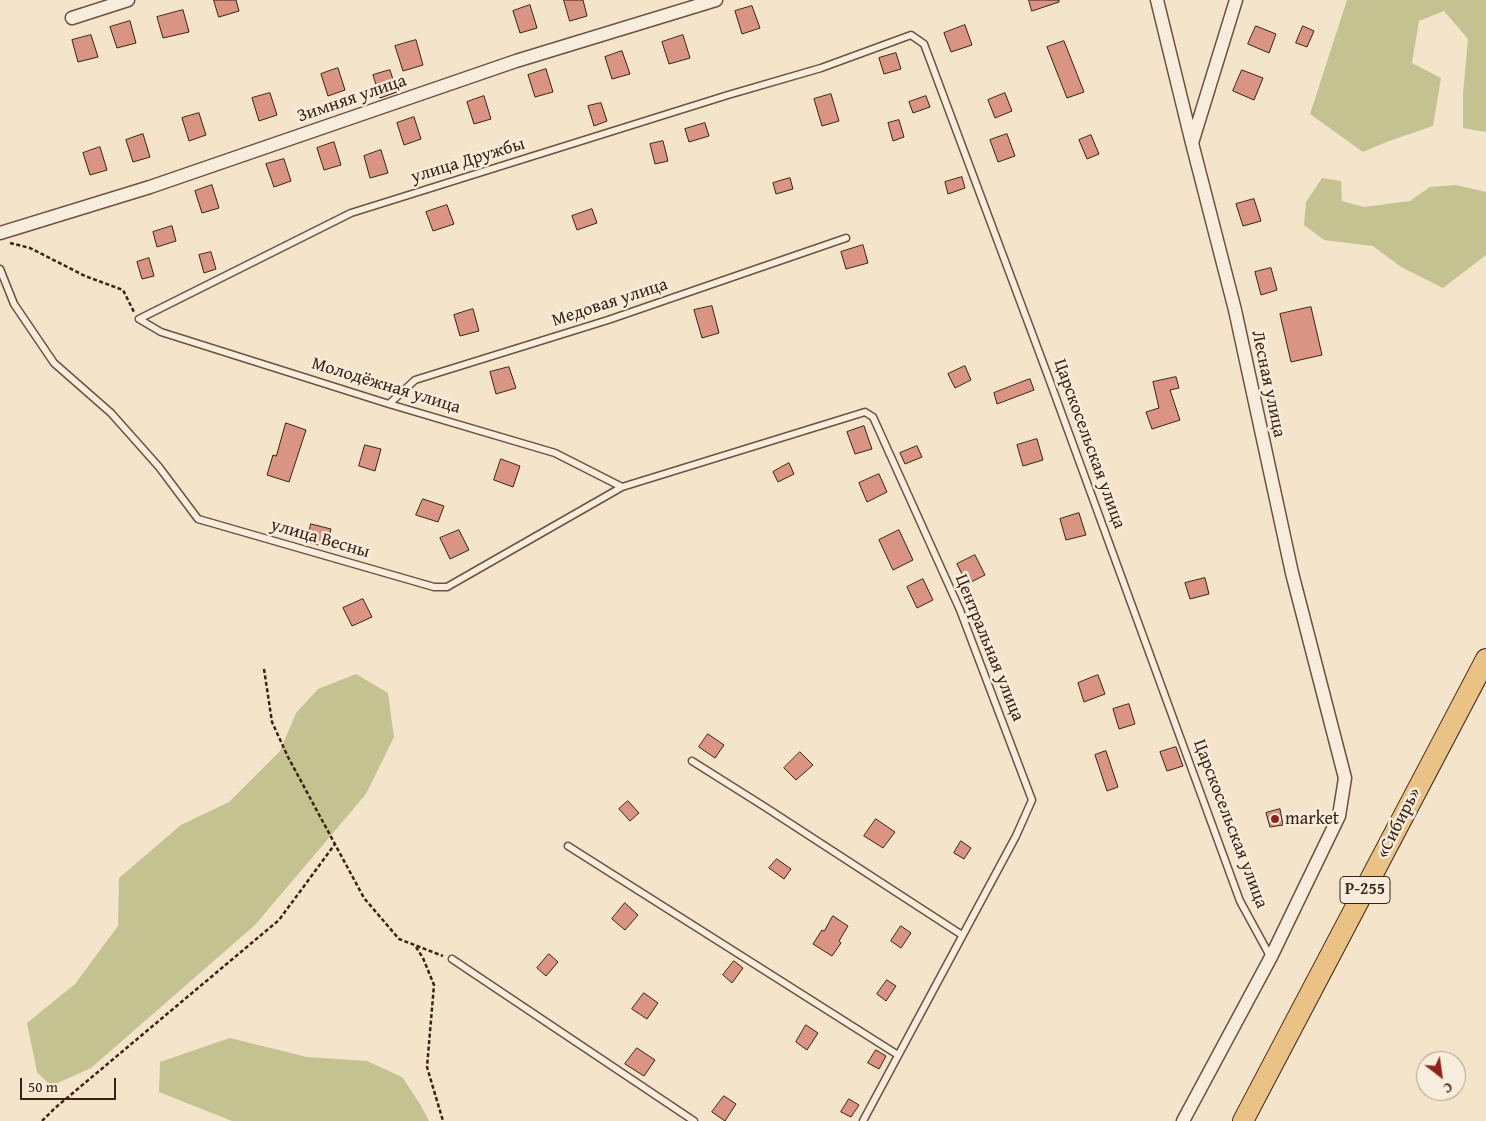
<!DOCTYPE html>
<html>
<head>
<meta charset="utf-8">
<style>
  body { margin:0 }
  #map { position:relative; width:1486px; height:1121px; overflow:hidden; background:#f4e4ca; font-family:"Gentium Book Plus",serif }
  canvas { display:block }
  .north { position:absolute; left:1416px; top:1051px; width:50px; height:50px; box-sizing:border-box; background:#f8eddd; border:1px solid #ad9c8d; border-radius:50%; rotate:150deg; font-size:14px; font-weight:700; line-height:20px; text-align:center; color:#3c2215 }
  .north::after { content:''; display:block; margin:auto; width:18px; height:22px; background:#8f2418; clip-path:polygon(50% 0,100% 100%,50% 72%,0 100%) }
  .scale { position:absolute; left:20px; top:1078px; width:96px; height:22px; box-sizing:border-box; border:2px solid #3c2215; border-top:0; padding-left:6px; font-size:15px; line-height:18px; white-space:nowrap; color:#3c2215; -webkit-text-stroke:4px #f8eddd; paint-order:stroke }
</style>
</head>
<body>
<div id="map">
<canvas width="1486" height="1121"></canvas>
<div class="north">С</div>
<div class="scale">50 m</div>
</div>
<script>
const g = document.querySelector('canvas').getContext('2d');
g.lineJoin = 'round';
function fillPath(path, color) { g.fillStyle = color; g.fill(path, 'evenodd'); }
function strokePath(path, color, width, dash) { g.strokeStyle = color; g.lineWidth = width; g.lineCap = dash ? 'butt' : 'round'; g.setLineDash(dash || []); g.stroke(path); }
function drawText(font, color, halo, rows, align = 'center') {
  g.font = font + ' "Gentium Book Plus",serif'; g.lineWidth = 5; g.setLineDash([]); g.textBaseline = 'middle'; g.strokeStyle = halo; g.fillStyle = color; for (const [text, x, y, turn = 0] of rows) {
    g.save(); g.translate(x, y); g.rotate((+turn || 0) * Math.PI / 180); g.textAlign = isNaN(turn) ? turn : align; if (halo) g.strokeText(text, 0, 0); g.fillText(text, 0, 0); g.restore();
  }
}
fillPath(new Path2D(`
  M1347 0H1486V132L1463 128V94L1468 39 1444 11 1419 21 1412 63 1441 78 1433 126 1389 141 1363 152 1310 114Z
  M1322 178 1341 181 1342 201 1364 207 1410 201 1430 187 1456 185 1486 192V255L1443 288 1401 267 1373 246 1324 240 1304 225 1306 202Z
  M356 674 388 693 394 737 366 794 255 925 91 1068 51 1086 37 1072 27 1023 75 984 118 926 119 878 181 825 229 802 280 751 296 713 318 689Z
  M230 1038 307 1057 367 1061 402 1077 420 1104 429 1121H232L159 1092 160 1062Z`), '#c4c291');
const building = new Path2D(`
  M214 0H236L239 11 219 17Z
  M564 0H583L587 16 570 21Z
  M1029 0H1059V2L1032 11Z
  M530 5 537 28 520 33 513 11Z
  M752 6 760 28 742 34 735 11Z
  M183 10 189 32 163 38 157 17Z
  M130 21 136 43 117 48 110 27Z
  M965 25 972 45 951 52 944 33Z
  M1256 26 1276 34 1269 53 1248 44Z
  M1303 26 1314 31 1307 47 1296 43Z
  M91 35 98 57 78 62 72 40Z
  M683 35 690 58 669 64 662 42Z
  M416 40 423 65 403 71 395 46Z
  M1064 41 1084 92 1067 98 1047 47Z
  M622 51 630 74 612 79 605 57Z
  M896 53 901 69 884 74 879 58Z
  M338 68 345 90 328 96 321 74Z
  M546 69 553 92 535 97 528 75Z
  M390 70 397 92 380 98 373 75Z
  M1242 70 1263 78 1254 100 1233 91Z
  M270 93 277 115 259 121 252 98Z
  M1005 93 1012 111 995 118 988 100Z
  M831 94 839 121 822 126 814 99Z
  M484 96 491 119 474 124 467 102Z
  M926 96 930 107 913 113 909 102Z
  M601 103 607 121 594 126 588 106Z
  M199 113 206 135 189 141 182 118Z
  M414 117 421 139 404 145 397 123Z
  M899 120 904 137 893 141 888 123Z
  M705 123 709 136 689 142 685 129Z
  M143 134 150 157 133 162 126 140Z
  M1007 134 1015 156 998 162 990 140Z
  M1091 135 1099 154 1087 159 1079 140Z
  M663 141 668 161 655 164 650 144Z
  M334 142 341 165 324 170 317 148Z
  M100 147 107 170 90 175 83 153Z
  M381 150 388 173 370 178 364 156Z
  M284 159 291 181 274 187 266 164Z
  M962 177 965 188 948 194 945 182Z
  M790 178 793 189 776 194 773 183Z
  M212 185 219 208 202 213 195 191Z
  M1254 199 1261 221 1243 226 1236 204Z
  M447 205 454 224 433 231 426 212Z
  M592 209 597 223 577 230 572 216Z
  M172 226 176 241 157 247 153 232Z
  M863 245 868 263 846 269 841 252Z
  M211 252 216 269 204 273 199 255Z
  M149 258 154 276 142 279 137 262Z
  M1271 268 1277 290 1261 295 1255 272Z
  M712 306 719 333 702 338 694 310Z
  M1311 307 1322 355 1291 362 1280 314Z
  M473 309 479 331 460 336 454 315Z
  M965 366 971 380 955 388 948 374Z
  M509 367 516 388 496 394 490 372Z
  M1176 377 1179 388 1170 390 1180 420 1152 429 1146 412 1159 408 1153 382Z
  M1030 379 1034 390 997 404 994 393Z
  M286 423 306 430 289 482 267 475 273 455 276 456Z
  M864 426 872 449 855 454 847 432Z
  M1037 439 1043 460 1023 466 1017 445Z
  M365 445 381 449 375 471 359 466Z
  M917 446 922 457 905 464 900 453Z
  M501 459 520 466 513 487 494 480Z
  M789 463 794 474 778 482 773 472Z
  M879 474 887 492 867 502 859 483Z
  M423 499 444 506 438 522 416 515Z
  M1079 513 1086 535 1066 540 1060 519Z
  M311 524 331 529 326 547 307 542Z
  M459 530 469 550 450 559 440 538Z
  M899 530 913 560 893 570 879 540Z
  M975 555 985 575 967 584 957 564Z
  M1205 578 1209 594 1190 599 1185 583Z
  M923 579 933 600 917 608 907 587Z
  M363 599 372 617 352 626 343 608Z
  M1098 675 1105 694 1084 702 1078 683Z
  M1129 704 1135 724 1119 729 1113 709Z
  M708 734 724 745 715 758 699 747Z
  M1176 747 1183 766 1167 771 1160 752Z
  M1106 751 1118 787 1107 791 1095 755Z
  M800 752 813 765 796 780 784 768Z
  M628 801 639 813 630 821 619 809Z
  M1280 809 1283 825 1270 827 1266 813Z
  M876 819 895 832 883 848 864 836Z
  M961 841 971 848 964 859 954 853Z
  M777 859 791 869 784 879 769 868Z
  M625 903 638 915 625 930 612 919Z
  M833 916 848 926 839 941 841 943 832 956 813 944 822 930 824 931Z
  M901 926 911 933 901 948 891 941Z
  M549 954 558 962 546 976 537 968Z
  M734 961 743 968 732 983 723 975Z
  M887 980 896 986 886 1001 877 994Z
  M644 993 658 1003 647 1019 632 1009Z
  M806 1025 818 1033 807 1050 796 1042Z
  M637 1048 655 1060 644 1076 625 1064Z
  M876 1050 886 1056 879 1069 868 1063Z
  M724 1096 736 1104 725 1121 712 1112Z
  M849 1099 859 1105 851 1117 841 1112Z`);
fillPath(building, '#d99483');
strokePath(building, '#3c2215', 1);
const service = new Path2D(`
  M0 269 14 304 54 363 111 413 159 467 198 519 434 587H447L622 487 865 412 873 417 960 610 1032 800 1016 836 863 1121
  M139 319 351 213 728 95 821 68 911 35 924 44 1048 376 1240 901 1270 956
  M139 319 161 332 389 404 555 453 622 487
  M389 404 415 380 608 320 846 238
  M692 761 765 807 962 935
  M568 846 898 1055
  M452 959 694 1121`);
const minor = new Path2D(`
  M1157 0 1192 143
  M72 18 128 0
  M0 233 150 187 516 61 716 0
  M1183 1121 1271 957 1339 816 1345 778 1292 573 1235 310 1192 143 1236 0`);
const trunk = new Path2D(`
  M1243 1121 1486 659`);
strokePath(service, '#6a5242', 9);
strokePath(minor, '#6a5242', 15);
strokePath(trunk, '#3c2215', 22);
strokePath(new Path2D(`
  M10 243 30 248 85 276 123 290 134 312
  M264 669 272 722 288 757 364 898 399 939 443 956
  M416 947 423 958 434 985 427 1067 443 1121
  M42 1121 55 1108 279 920 335 844`), '#3c2215', 2.5, [4, 2.5]);
strokePath(service, '#f8eddd', 6);
strokePath(minor, '#f8eddd', 12);
strokePath(trunk, '#eac285', 20);
for (const [x, y, r, color] of [
  [1275,819,5,"#8f2418"]
]) { const dot = new Path2D(); dot.arc(x, y, r, 0, 2 * Math.PI); g.fillStyle = color; g.fill(dot); strokePath(dot, '#f8eddd', 2); }
for (const [x, y, w] of [
  [1365,890,50]
]) { const box = new Path2D(); box.roundRect(x - w / 2, y - 13.5, w, 27, 4); g.fillStyle = '#f8eddd'; g.fill(box); strokePath(box, '#3c2215', 1); }
drawText('bold 16px', '#3c2215', null, [
  ["Р-255",1365,890]
]);
drawText('18px', '#3c2215', '#f8eddd', [
  ["Зимняя улица",352,99,-19],
  ["улица Дружбы",468,161,-17],
  ["Медовая улица",610,303,-18],
  ["Лесная улица",1268,384,78],
  ["Молодёжная улица",386,386,17],
  ["Царскосельская улица",1089,444,70],
  ["улица Весны",320,539,16],
  ["Центральная улица",989,648,68],
  ["«Сибирь»",1399,823,-63],
  ["Царскосельская улица",1230,824,69]
]);
drawText('18px', '#3c2215', '#f8eddd', [
  ["market",1285,819]
], 'left');
</script>
</body>
</html>
